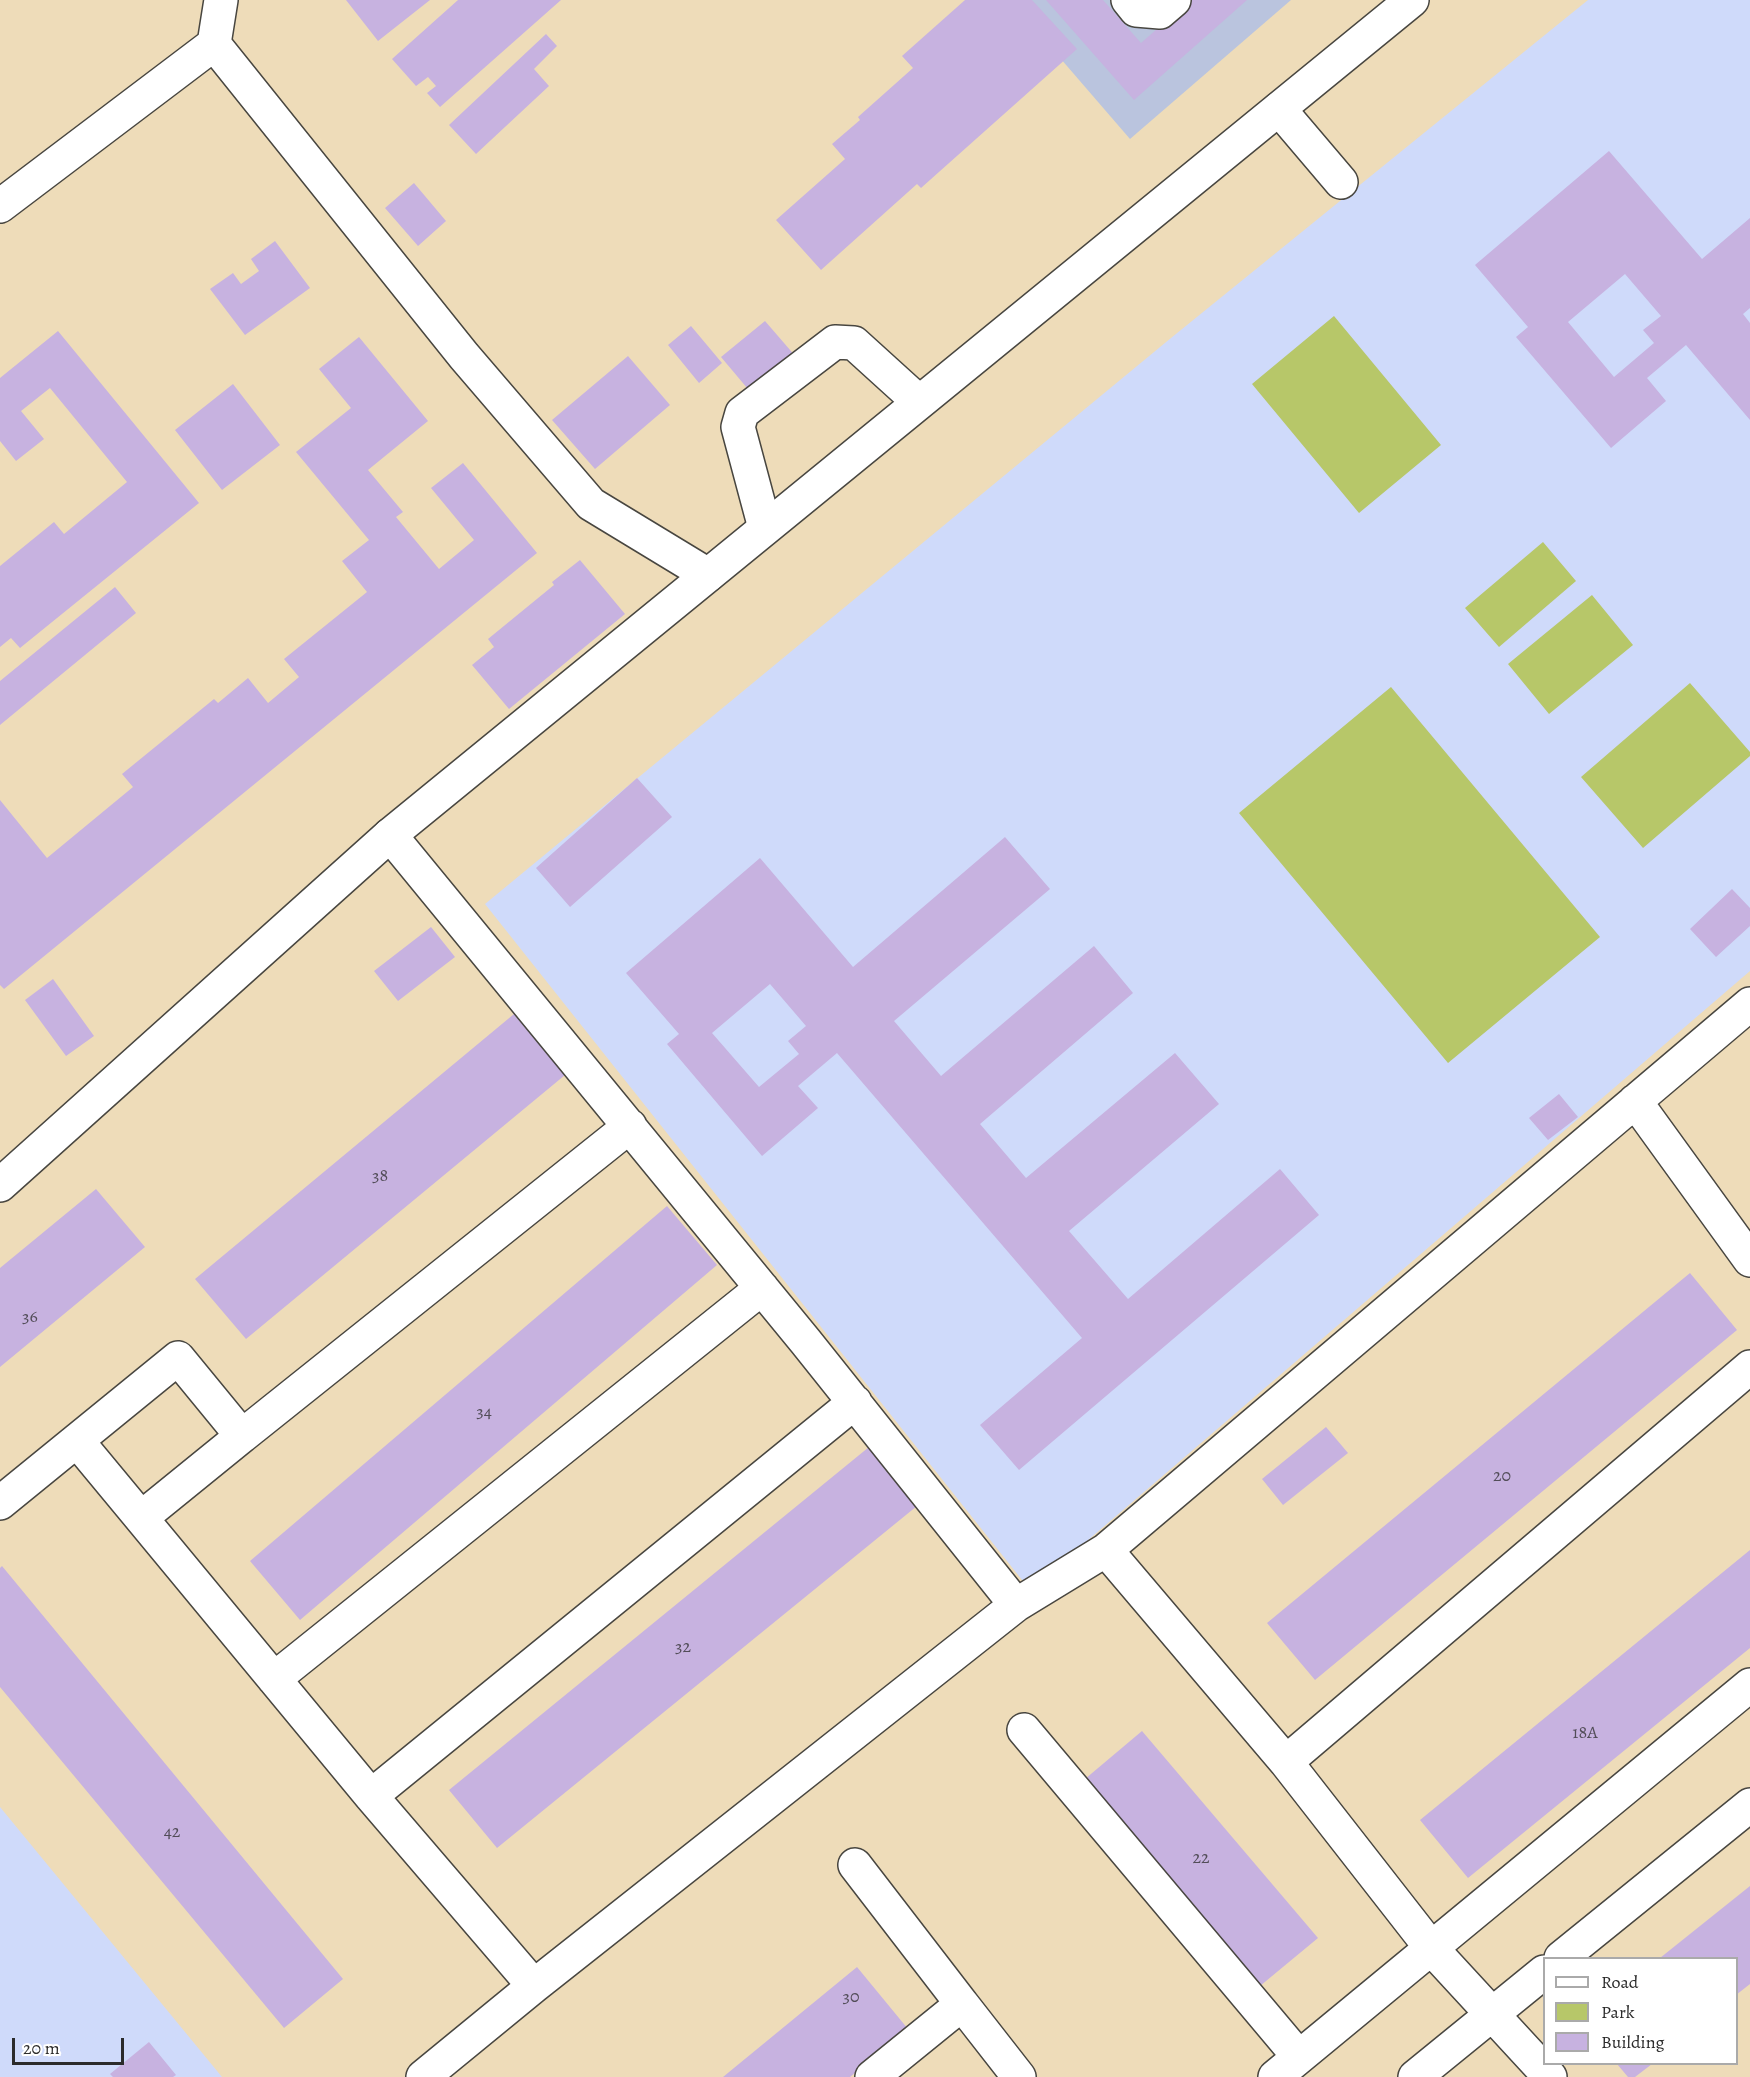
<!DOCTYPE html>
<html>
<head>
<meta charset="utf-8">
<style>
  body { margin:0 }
  #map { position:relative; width:1750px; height:2077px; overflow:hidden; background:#eedcb9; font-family:Alegreya,serif }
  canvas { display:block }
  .legend { position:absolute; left:1543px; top:1957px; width:195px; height:108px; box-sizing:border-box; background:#fff; border:2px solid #aaa; margin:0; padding:8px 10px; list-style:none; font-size:18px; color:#2b2b2b }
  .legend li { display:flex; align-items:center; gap:12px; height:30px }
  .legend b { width:30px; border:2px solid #aaa }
  .scale { position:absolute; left:12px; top:2038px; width:112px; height:27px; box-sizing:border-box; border:3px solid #2b2b2b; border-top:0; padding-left:8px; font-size:18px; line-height:21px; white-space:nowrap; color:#2b2b2b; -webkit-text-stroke:4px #fff; paint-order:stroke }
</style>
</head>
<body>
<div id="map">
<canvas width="1750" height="2077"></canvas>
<ul class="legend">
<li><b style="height:8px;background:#fff"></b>Road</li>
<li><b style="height:16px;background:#b7c769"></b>Park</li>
<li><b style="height:16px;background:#c7b2e0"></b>Building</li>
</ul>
<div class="scale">20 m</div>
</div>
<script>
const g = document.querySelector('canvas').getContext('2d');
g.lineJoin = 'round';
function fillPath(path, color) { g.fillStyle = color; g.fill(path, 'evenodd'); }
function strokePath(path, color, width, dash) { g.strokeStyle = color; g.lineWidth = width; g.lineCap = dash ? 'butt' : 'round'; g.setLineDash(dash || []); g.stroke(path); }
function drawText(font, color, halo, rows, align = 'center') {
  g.font = font + ' Alegreya,serif'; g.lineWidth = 5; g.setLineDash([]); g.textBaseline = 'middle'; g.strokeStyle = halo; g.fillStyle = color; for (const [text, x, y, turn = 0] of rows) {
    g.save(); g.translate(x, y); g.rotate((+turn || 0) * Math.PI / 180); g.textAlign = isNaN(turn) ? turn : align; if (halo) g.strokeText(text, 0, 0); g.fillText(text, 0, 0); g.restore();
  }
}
fillPath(new Path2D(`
  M1588 0H1750V971L1030 1590 485 904 1171 338Z
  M0 1807 222 2077H0Z`), '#cfdafa');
fillPath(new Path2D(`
  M1010 0H1291L1130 139Z`), '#bac4de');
fillPath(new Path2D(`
  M1334 316 1441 445 1359 513 1252 384Z
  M1543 542 1576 581 1499 647 1465 608Z
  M1592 595 1633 645 1549 714 1508 664Z
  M1690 683 1750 752V756L1643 848 1581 777Z
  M1391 687 1600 937 1448 1063 1239 813Z`), '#b7c769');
fillPath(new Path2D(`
  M346 0H430L378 41Z
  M458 0H561L440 107 427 93 436 86 428 77 416 86 392 59Z
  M965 0H1032L1077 49 921 188 917 184 821 270 776 220 845 159 832 144 860 120 858 117 913 68 902 56Z
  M1046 0H1103L1141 43 1190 0H1247L1134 100Z
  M546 34 557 46 534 69 549 86 476 154 449 125Z
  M1609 151 1702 259 1750 218V308L1743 314 1750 323V420L1686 345 1647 378 1666 401 1611 448 1516 337 1528 327 1475 265ZM1625 274 1661 316 1643 330 1654 343 1614 377 1568 322Z
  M414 183 446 221 418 246 385 208Z
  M275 241 310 288 245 335 210 289 233 273 241 284 259 271 251 259Z
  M765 321 797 358 753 395 721 357Z
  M691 326 722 363 699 383 668 345Z
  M58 331 199 503 20 648 11 638 0 647V566L54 522 64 534 127 482 50 388 21 411 44 439 16 461 0 441V378Z
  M359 337 428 421 368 470 403 512 396 517 439 569 474 540 431 488 463 463 537 553 4 989 0 985V800L47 858 133 787 122 774 214 699 218 703 248 678 268 703 299 677 284 659 367 592 342 561 369 540 296 452 351 408 319 369Z
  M628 356 670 405 595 469 552 420Z
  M233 384 280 445 222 490 175 430Z
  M580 560 625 614 509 709 472 665 494 647 488 639 554 585 552 582Z
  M115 587 136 613 0 725V681Z
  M637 778 672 817 570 907 536 868Z
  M1005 837 1050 889 894 1021 941 1076 1094 946 1133 993 980 1124 1026 1178 1175 1053 1219 1104 1069 1231 1128 1299 1280 1169 1319 1215 1019 1470 980 1425 1082 1338 837 1053 798 1086 818 1108 762 1156 667 1044 679 1034 626 973 760 858 853 967ZM770 984 806 1026 788 1041 799 1054 759 1087 712 1033Z
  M1732 889 1750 908V926L1716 957 1690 929Z
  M431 927 455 957 398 1001 374 971Z
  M53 979 94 1036 66 1056 25 1000Z
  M514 1014 565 1075 246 1339 195 1279Z
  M1559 1094 1578 1117 1548 1140 1529 1118Z
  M96 1189 145 1247 0 1367V1268Z
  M667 1206 717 1265 300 1620 250 1561Z
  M1690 1273 1737 1330 1315 1680 1267 1623Z
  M1326 1427 1348 1453 1283 1505 1262 1479Z
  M869 1447 917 1506 497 1848 449 1790Z
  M1750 1550V1648L1468 1878 1420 1820Z
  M2 1566 343 1979 284 2028 0 1687V1568Z
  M1142 1731 1318 1938 1260 1986 1085 1779Z
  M1750 1886V1984L1736 1995V1958H1660Z
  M857 1967 908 2029 850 2077H723Z
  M149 2042 176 2075 173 2077H113L110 2074Z
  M1617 2064H1652L1635 2077H1628Z`), '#c7b2e0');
const minor = new Path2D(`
  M1128 0 1136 10 1160 12 1174 0
  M214 44 221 0
  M1279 109 1341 182
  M0 206 214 44 464 356 591 504 708 575
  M765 528 738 427 742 413 835 342 854 343 919 402
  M390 835 806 1342 1016 1605
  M1635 1101 1750 1260
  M242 1436 630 1126
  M78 1442 141 1518
  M0 1503 178 1358 242 1436 141 1518 371 1796 534 1986
  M1106 1550 1286 1762 1432 1949 1550 2077
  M274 1679 762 1288
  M1024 1730 1299 2057
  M1286 1762 1750 1367
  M371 1796 855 1402
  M855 1865 962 2004
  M1561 1958 1750 1805
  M423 2077 534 1986 1016 1605 1106 1550 1750 1004
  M872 2077 962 2004 1019 2077
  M1275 2077 1750 1685
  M1415 2077 1544 1972`);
const major = new Path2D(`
  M0 1185 390 835 1412 0`);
strokePath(minor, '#484640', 36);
strokePath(major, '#484640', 36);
strokePath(minor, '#fff', 33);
strokePath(major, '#fff', 33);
drawText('18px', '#524d58', null, [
  ["38",380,1177],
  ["36",30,1318],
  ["34",484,1413],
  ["20",1502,1477],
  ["32",683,1648],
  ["18А",1585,1734],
  ["42",172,1833],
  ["22",1201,1859],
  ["30",851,1998]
]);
</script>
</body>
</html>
